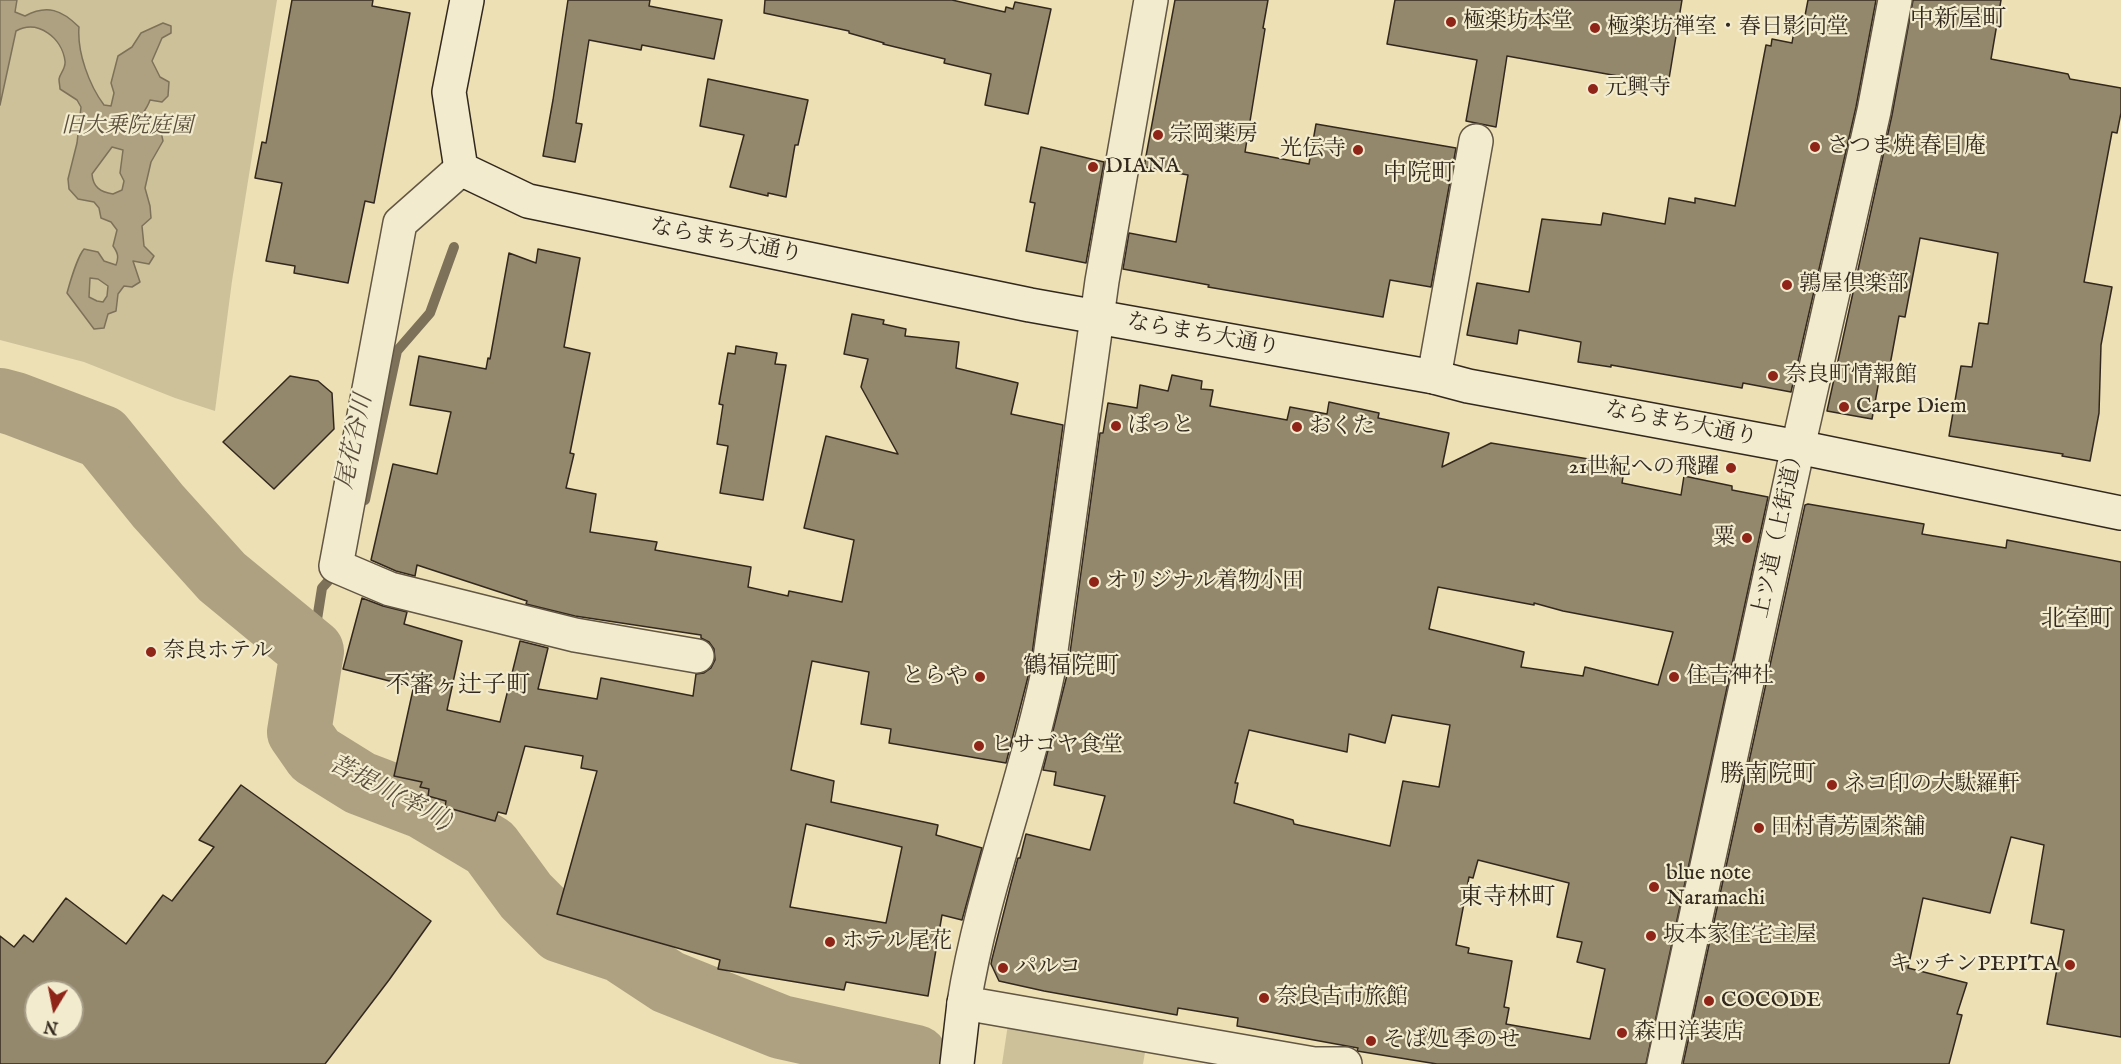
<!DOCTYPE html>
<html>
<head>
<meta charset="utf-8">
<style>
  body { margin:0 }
  #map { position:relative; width:2121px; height:1064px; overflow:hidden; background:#ede0b4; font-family:"IM FELL English",serif }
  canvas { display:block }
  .north { position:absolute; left:24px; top:980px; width:60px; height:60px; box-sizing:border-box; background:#f3ebce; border:2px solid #a69d88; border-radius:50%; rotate:190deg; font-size:16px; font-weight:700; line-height:24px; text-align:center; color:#33281e }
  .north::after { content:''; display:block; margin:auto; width:21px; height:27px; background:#8f2418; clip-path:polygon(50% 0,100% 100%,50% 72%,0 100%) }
</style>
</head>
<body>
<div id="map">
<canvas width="2121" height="1064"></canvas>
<div class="north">N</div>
</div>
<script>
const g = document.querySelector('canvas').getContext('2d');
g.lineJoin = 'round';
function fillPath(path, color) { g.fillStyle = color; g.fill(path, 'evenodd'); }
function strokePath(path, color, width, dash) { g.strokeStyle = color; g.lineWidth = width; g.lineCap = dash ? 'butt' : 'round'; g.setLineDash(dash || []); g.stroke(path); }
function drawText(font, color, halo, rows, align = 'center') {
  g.font = font + ' "IM FELL English","Noto Serif JP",serif'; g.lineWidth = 4.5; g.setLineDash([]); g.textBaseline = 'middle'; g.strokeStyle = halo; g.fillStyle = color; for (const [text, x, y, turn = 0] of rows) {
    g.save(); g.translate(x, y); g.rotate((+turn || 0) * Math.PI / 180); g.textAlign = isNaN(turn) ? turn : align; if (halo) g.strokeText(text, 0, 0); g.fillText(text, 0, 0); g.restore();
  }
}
fillPath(new Path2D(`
  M0 0H277L232 281 215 411 175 398 84 362 0 340Z
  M1010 1011 1148 1035 1143 1064H1002Z`), '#cdc19a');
const water = new Path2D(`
  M0 0H17L15 12 25 16C47 4 62 10 79 27 77 52 89 85 104 105L111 106 114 93 111 83 118 56 132 47 141 33 163 23 171 26V33L162 38 152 61 160 77 169 82 168 96 162 102 150 100C147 110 139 117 134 127L136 132 144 131 152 124 160 127 163 141 151 162 145 188 150 206 151 218 142 226 144 246 154 256 149 264 133 261 140 282 132 287 124 286 118 294 116 311 108 314 104 328 94 329 67 293C70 282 78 256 84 249L98 252 104 261 116 265C119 257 118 253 113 246L117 230 111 222 101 218 99 208 94 202 78 199 69 189 68 179 77 143 81 107 77 100 60 89C60 86 59 83 59 79 60 73 66 69 65 61 62 38 38 19 16 31L0 105ZM112 147 123 150 120 173 124 181 122 190 113 194C100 192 93 187 92 174ZM90 278 98 279 108 286 107 296 103 302 97 301 89 297Z`);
fillPath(water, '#aea181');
strokePath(water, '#7d7159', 1.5);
strokePath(new Path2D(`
  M365 500 397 351 430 313 454 247
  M312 651 322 588 337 571`), '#7d7159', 10);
strokePath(new Path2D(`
  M0 400 15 404 102 437 158 506 222 577 312 651 299 732 315 755 360 783 423 807 490 847 526 896 561 931 621 951 668 982 781 1027 916 1057`), '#aea181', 64);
const building = new Path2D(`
  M292 0H373L372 6 410 13 374 203 365 201 348 283 294 273 295 266 266 261 282 183 255 178 262 142 266 143Z
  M568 0H650L649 6 722 20 714 59 642 45 641 50 589 40 576 123 582 124 575 162 543 156 553 100Z
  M765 0H952L1005 12 1006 7 1013 9 1015 2 1051 9 1028 114 985 105 991 74 944 63 945 59 883 44 884 43 849 33V31L764 13Z
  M1175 0H1268L1263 28 1265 29 1245 152 1309 164 1316 124 1456 148 1431 287 1390 280 1383 317 1208 287 1209 285 1123 269 1129 233 1176 242 1188 175 1144 167Z
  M1395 0H1682L1668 85 1507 56 1496 127 1466 121 1477 60 1387 44Z
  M1808 0H1876L1856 107 1791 392 1743 383 1742 388 1611 365V367L1578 362 1581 342 1519 330 1517 344 1467 335 1477 283 1529 292 1542 219 1601 225 1603 213 1665 224 1669 198 1695 203V198L1735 206 1766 45 1771 46 1772 39 1792 43 1795 25 1803 26Z
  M1913 0H2001L1991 59 2068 74 2070 79 2121 88V113L2117 133 2112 132 2084 282 2112 287 2101 345 2099 413 2090 461 2062 456 2063 454 1949 436 1961 366 1972 367 1979 323 1988 324 1998 253 1920 238 1905 317 1899 316 1890 365 1882 364 1872 419 1827 411 1892 115Z
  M708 79 808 100 798 145H795L786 197 768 193V196L730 187 744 135 700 126Z
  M1041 147 1104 162 1086 263 1026 251 1035 203 1030 202Z
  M538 249 580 258 564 347 590 353 570 453 574 454 566 488 596 494 590 532 657 542 655 550 751 567 748 587 788 596 789 591 842 602 854 540 804 528 826 436 898 454 861 387 868 359 844 354 852 314 884 320 883 324 906 329 905 336 959 342 956 368 1018 383 1011 414 1063 425 1030 669 1006 763 889 743 891 729 861 724 869 672 812 661 791 770 834 781 831 802 938 825 936 835 982 848 962 920 942 915 928 996 846 982 844 990 718 969 720 960 557 914 597 771 581 768 583 756 525 746 506 814 498 812 495 821 445 807 446 801 428 796 429 789 420 787 422 782 394 776 414 685 401 684 343 669 362 598 383 606 407 612 404 624 462 641 447 710 500 722 520 641 548 648 538 689 597 699 601 678 693 696 696 674 704 673 711 668 715 660 714 649 709 642 701 638V635L575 616 526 604 527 601 417 565 415 576 396 571 371 560 393 464 437 474 451 412 410 405 419 356 486 369 488 358 490 359 509 253 536 263ZM806 824 902 847 886 923 790 907Z
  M736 346 777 353 775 364 786 365 763 500 720 493 728 446 717 444 723 405 719 404 728 353 735 354Z
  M1172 375 1202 381 1201 389 1213 390 1210 406 1287 420 1290 407 1327 414 1329 402 1379 413 1378 418 1449 433 1442 467 1491 443 1625 465 1622 483 1681 495 1684 476 1732 486V490L1768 497 1646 1064H1437L1357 1051 1358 1048 1237 1026 1238 1018 1178 1008 1177 1015 1044 991 999 981 991 964 992 959 1011 884 1018 858H1020L1026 834 1090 850 1105 796 1054 785 1056 772 1043 770 1067 675 1100 433H1103L1108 403 1137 408 1140 385 1168 391ZM1438 587 1534 605V603L1563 611 1673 632 1658 685 1585 667 1583 676 1521 667 1524 652 1429 629ZM1392 715 1450 725 1439 787 1403 781 1390 846 1294 824 1293 820 1234 803 1238 783H1235L1249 730 1347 752 1349 734 1385 743ZM1478 860 1569 883 1557 937 1582 942 1577 962 1605 969 1590 1039 1506 1024 1509 1008 1504 1007 1512 961 1468 953 1469 948 1456 945 1469 877 1473 878Z
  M290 376 318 381 332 393 334 429 274 489 223 442Z
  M1808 504 1924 524 1922 534 2006 548 2007 540 2121 562V1037L2047 1024 2064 930 2031 923 2044 845 2011 837 1990 913 1923 898 1908 968 1967 983 1957 1014 1962 1015 1949 1064H1683L1805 505Z
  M241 785 431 921 389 980 325 1064H0V936L14 947 24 935 33 942 66 898 126 944 163 895 172 901 214 847 199 840ZM36 992H72V1028H36Z`);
fillPath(building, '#94886c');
strokePath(building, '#33281e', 1.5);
const street = new Path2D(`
  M1151 0 1102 281 1048 672C1025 784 982 891 964 1003L1314 1064H1345
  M461 169 400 223 336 566 390 589 575 635 697 656
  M1434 377 1476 141
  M1664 1064 1798 447 1874 111 1895 0`);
const secondary = new Path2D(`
  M467 0 449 92 461 169 528 201 1030 305 1434 377 1468 386 1798 447 2121 513
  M957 1064 964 1003`);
strokePath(street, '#625644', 36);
strokePath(secondary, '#33281e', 36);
strokePath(street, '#f3ebce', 33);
strokePath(secondary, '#f3ebce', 33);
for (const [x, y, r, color] of [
  [1451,22,6,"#8f2418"],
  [1595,28,6,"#8f2418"],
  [1593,89,6,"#8f2418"],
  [1158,135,6,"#8f2418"],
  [1815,147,6,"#8f2418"],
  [1358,150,6,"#8f2418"],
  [1093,167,6,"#8f2418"],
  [1787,285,6,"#8f2418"],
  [1773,376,6,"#8f2418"],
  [1844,407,6,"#8f2418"],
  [1116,426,6,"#8f2418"],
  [1297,427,6,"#8f2418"],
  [1731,468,6,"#8f2418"],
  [1747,538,6,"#8f2418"],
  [1094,582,6,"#8f2418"],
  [151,652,6,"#8f2418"],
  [980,677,6,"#8f2418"],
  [1674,677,6,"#8f2418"],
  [979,746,6,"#8f2418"],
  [1832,785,6,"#8f2418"],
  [1759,828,6,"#8f2418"],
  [1654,887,6,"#8f2418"],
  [1651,936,6,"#8f2418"],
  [830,942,6,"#8f2418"],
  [2070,965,6,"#8f2418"],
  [1003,968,6,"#8f2418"],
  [1264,998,6,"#8f2418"],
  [1709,1001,6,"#8f2418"],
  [1622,1033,6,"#8f2418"],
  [1371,1041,6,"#8f2418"]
]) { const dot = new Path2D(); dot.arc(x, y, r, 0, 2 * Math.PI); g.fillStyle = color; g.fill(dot); strokePath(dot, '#f3ebce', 2); }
drawText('22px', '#33281e', '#f3ebce', [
  ["極楽坊本堂",1463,22],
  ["極楽坊禅室・春日影向堂",1607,28],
  ["元興寺",1605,89],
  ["宗岡薬房",1170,135],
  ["さつま焼 春日庵",1827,147],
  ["光伝寺",1346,150,"right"],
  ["DIANA",1105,167],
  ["鶉屋倶楽部",1799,285],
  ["奈良町情報館",1785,376],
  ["Carpe Diem",1856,407],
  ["ぽっと",1128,426],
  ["おくた",1309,427],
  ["21世紀への飛躍",1719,468,"right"],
  ["粟",1735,538,"right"],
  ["オリジナル着物小田",1106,582],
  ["奈良ホテル",163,652],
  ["とらや",968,677,"right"],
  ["住吉神社",1686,677],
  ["ヒサゴヤ食堂",991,746],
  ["ネコ印の大駄羅軒",1844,785],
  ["田村青芳園茶舗",1771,828],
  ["blue note",1666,874],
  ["Naramachi",1666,899],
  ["坂本家住宅主屋",1663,936],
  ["ホテル尾花",842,942],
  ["キッチンPEPITA",2058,965,"right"],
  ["パルコ",1015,968],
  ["奈良古市旅館",1276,998],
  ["COCODE",1721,1001],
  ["森田洋装店",1634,1033],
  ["そば処 季のせ",1383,1041]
], 'left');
drawText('italic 22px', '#5a4e3d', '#f3ebce', [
  ["旧大乗院庭園",127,127]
]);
drawText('22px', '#33281e', '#f3ebce', [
  ["ならまち大通り",726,242,11],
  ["ならまち大通り",1203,336,10],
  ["ならまち大通り",1681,425,11],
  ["上ツ道（上街道）",1780,532,-78]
]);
drawText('24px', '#33281e', '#f3ebce', [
  ["中新屋町",1958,21],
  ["中院町",1419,175],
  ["北室町",2077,621],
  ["鶴福院町",1071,668],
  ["不審ヶ辻子町",458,687],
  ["勝南院町",1768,776],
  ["東寺林町",1507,899]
]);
drawText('italic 24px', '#584c3c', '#f3ebce', [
  ["尾花谷川",356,442,-78],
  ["菩提川(率川)",390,794,27]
]);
</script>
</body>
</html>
